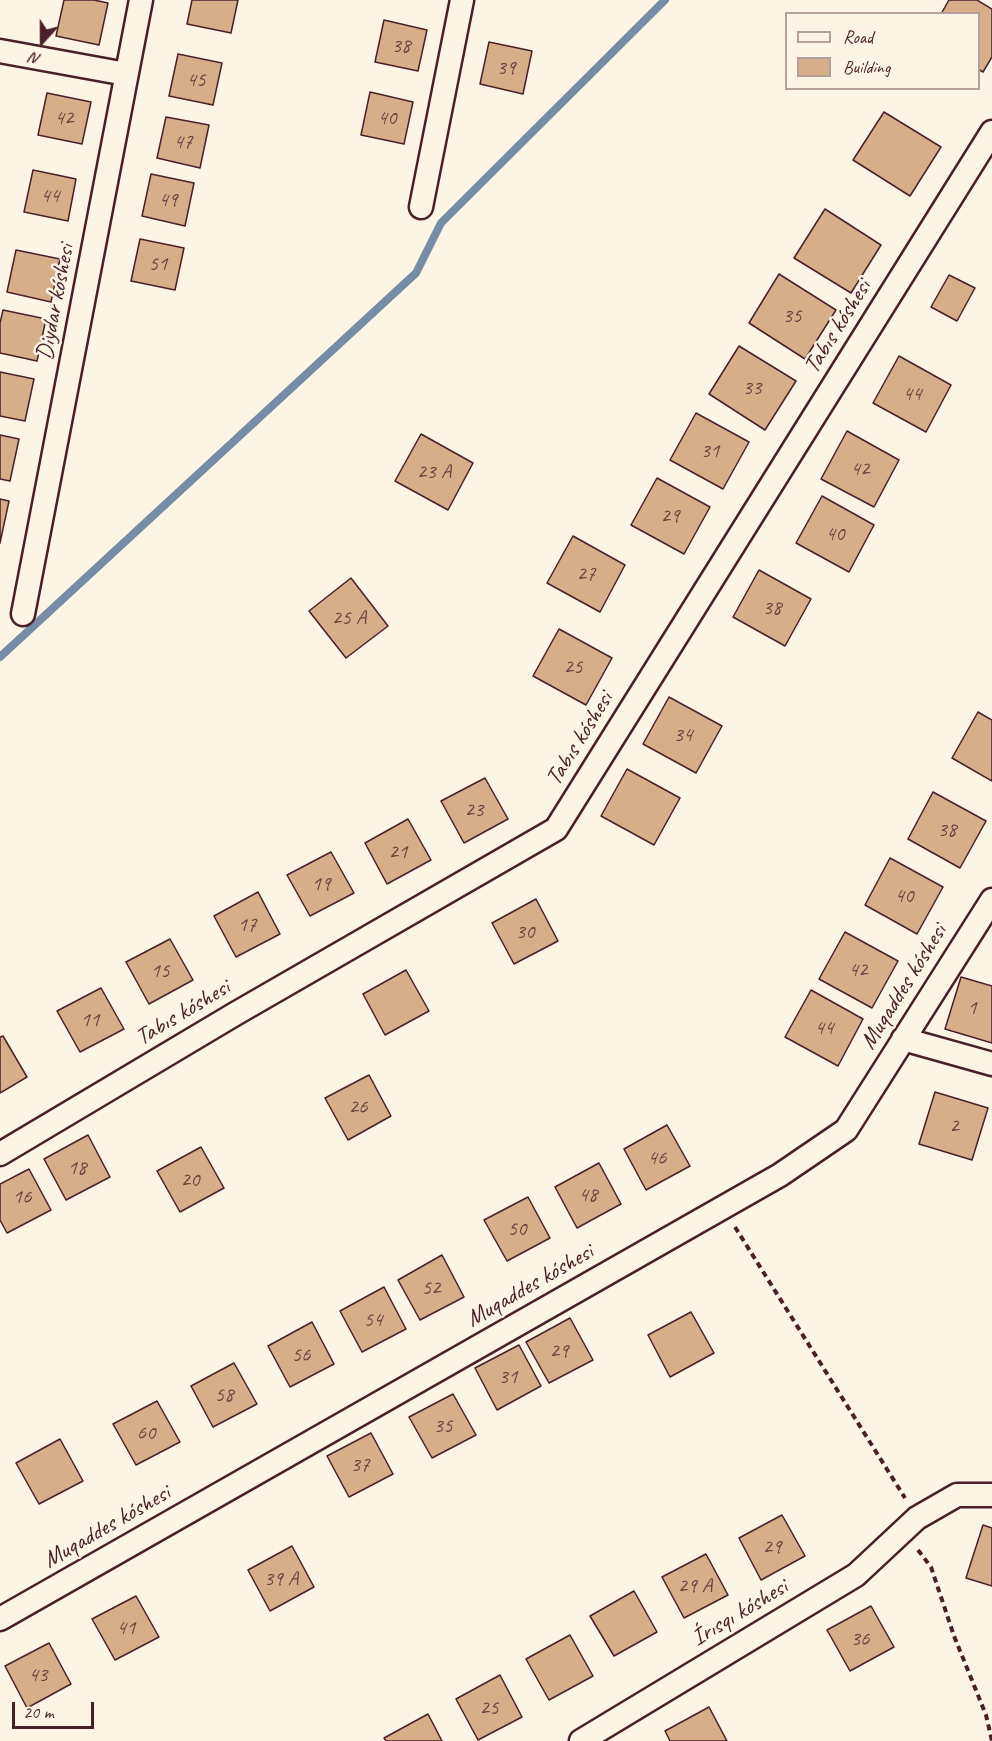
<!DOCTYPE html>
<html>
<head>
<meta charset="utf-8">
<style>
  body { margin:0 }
  #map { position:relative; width:992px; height:1741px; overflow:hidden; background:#fcf5e5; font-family:Caveat,sans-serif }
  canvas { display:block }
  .legend { position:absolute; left:785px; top:12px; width:195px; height:78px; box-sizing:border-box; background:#fcf5e5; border:2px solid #b59f9b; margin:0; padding:8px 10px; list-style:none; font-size:18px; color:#4a1f2b }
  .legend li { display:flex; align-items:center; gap:12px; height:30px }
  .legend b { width:30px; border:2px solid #b59f9b }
  .north { position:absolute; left:12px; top:12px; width:60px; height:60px; -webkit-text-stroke:4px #fcf5e5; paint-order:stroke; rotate:201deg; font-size:16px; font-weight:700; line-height:24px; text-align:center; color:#4a1f2b }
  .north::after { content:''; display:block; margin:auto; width:21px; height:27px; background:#4a1f2b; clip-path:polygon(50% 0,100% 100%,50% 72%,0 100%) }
  .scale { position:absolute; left:12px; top:1702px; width:82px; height:27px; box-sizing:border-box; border:3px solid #4a1f2b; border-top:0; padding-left:8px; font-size:18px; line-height:21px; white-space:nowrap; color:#4a1f2b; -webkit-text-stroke:4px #fcf5e5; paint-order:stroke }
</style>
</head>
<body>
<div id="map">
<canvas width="992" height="1741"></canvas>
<ul class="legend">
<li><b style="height:8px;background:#fcf5e5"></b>Road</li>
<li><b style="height:16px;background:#d7ae88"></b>Building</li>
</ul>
<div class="north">N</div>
<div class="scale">20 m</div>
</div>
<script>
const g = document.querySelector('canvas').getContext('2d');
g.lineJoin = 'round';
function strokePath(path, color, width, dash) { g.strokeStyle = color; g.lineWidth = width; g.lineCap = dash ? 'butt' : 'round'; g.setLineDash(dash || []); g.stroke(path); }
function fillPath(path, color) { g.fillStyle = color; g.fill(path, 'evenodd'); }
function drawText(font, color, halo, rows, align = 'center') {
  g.font = font + ' Caveat,sans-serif'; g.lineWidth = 5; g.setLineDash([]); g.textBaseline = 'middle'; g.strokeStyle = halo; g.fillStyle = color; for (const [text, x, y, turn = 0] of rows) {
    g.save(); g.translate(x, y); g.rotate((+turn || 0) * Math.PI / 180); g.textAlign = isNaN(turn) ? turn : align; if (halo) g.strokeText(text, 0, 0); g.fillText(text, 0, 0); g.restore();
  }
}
strokePath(new Path2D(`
  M0 657 416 273 441 223 665 0`), '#778ca5', 8);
const building = new Path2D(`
  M64 0H94L108 3 99 45 56 36Z
  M192 0H238L231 33 187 24Z
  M949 0H977L992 9V57L983 72 978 69V14H941Z
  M384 20 427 30 418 71 375 62Z
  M489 42 532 51 523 94 480 84Z
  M178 54 222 63 213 105 169 96Z
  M370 92 413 102 404 144 361 135Z
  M47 93 91 102 82 144 38 135Z
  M884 112 941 147 910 196 853 160Z
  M166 117 209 125 200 168 157 158Z
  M33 170 76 179 68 221 24 212Z
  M151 174 194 183 185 226 142 216Z
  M825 209 881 245 851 293 794 258Z
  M140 239 184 248 175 290 131 281Z
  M16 250 60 259 51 302 7 292Z
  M779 274 836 310 805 359 749 323Z
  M949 275 975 288 957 321 931 307Z
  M3 310 46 319 37 361 0 353V323Z
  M739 346 796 381 765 430 709 394Z
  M899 356 951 385 926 432 873 403Z
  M0 372 34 379 25 421 0 416Z
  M696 413 749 442 723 489 670 460Z
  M847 431 899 460 874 507 821 479Z
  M421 434 473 463 448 510 395 481Z
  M0 435 19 439 10 481 0 479Z
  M657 478 710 507 684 554 631 525Z
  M822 496 874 525 849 572 796 543Z
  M0 499 9 501 0 543Z
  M573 536 625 565 600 612 547 583Z
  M759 570 811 599 785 646 733 617Z
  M351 578 388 626 346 658 309 611Z
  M559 629 612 658 586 705 533 676Z
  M669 697 722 726 696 773 643 744Z
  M978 712 992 720V781L952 758Z
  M627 769 680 798 654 845 601 816Z
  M485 778 508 819 464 843 441 801Z
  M933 792 986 821 960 868 908 839Z
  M408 819 431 860 387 884 365 843Z
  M331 852 354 893 310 916 287 875Z
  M890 858 943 887 917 934 865 905Z
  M258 892 280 934 236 957 214 916Z
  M536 899 558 941 514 964 492 923Z
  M845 932 898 961 872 1008 819 979Z
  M170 939 193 980 149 1004 126 962Z
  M406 970 429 1011 385 1035 363 994Z
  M961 977 992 986V1043L945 1029Z
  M101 988 124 1029 80 1052 57 1011Z
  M811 990 863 1019 838 1066 785 1037Z
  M3 1036 27 1077 0 1093V1037Z
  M369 1075 391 1116 348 1140 325 1098Z
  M935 1092 988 1108 972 1160 919 1144Z
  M667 1125 690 1166 646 1190 624 1149Z
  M88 1135 110 1177 66 1200 44 1159Z
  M201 1147 224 1188 180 1212 157 1171Z
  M599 1163 621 1204 577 1228 555 1187Z
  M29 1169 51 1210 7 1233 0 1220V1184Z
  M528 1197 550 1238 507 1261 484 1220Z
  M442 1255 464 1297 420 1320 398 1280Z
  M384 1287 406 1329 362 1352 340 1311Z
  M691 1312 714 1353 670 1377 648 1335Z
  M570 1318 593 1360 549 1383 526 1342Z
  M312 1322 334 1364 290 1387 268 1346Z
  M519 1345 541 1386 497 1410 475 1368Z
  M234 1363 257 1404 213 1427 191 1386Z
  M453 1394 476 1435 432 1458 409 1417Z
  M157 1401 180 1442 136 1465 113 1424Z
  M371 1433 393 1474 349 1497 327 1456Z
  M60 1439 83 1481 39 1504 16 1463Z
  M782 1515 805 1556 761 1580 739 1538Z
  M983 1525 992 1528V1586L966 1578Z
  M292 1546 314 1587 270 1611 248 1570Z
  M706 1554 728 1595 684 1618 662 1577Z
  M634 1591 657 1632 614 1656 590 1616Z
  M136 1596 159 1637 115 1660 92 1619Z
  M871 1606 894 1647 850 1671 827 1630Z
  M570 1635 593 1676 549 1700 526 1659Z
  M49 1643 71 1684 27 1708 5 1666Z
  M500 1675 522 1717 478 1740 456 1699Z
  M709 1707 727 1741H670L665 1731Z
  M428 1714 442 1741H386L384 1738Z`);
fillPath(building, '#d7ae88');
strokePath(building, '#4a1f2b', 1.5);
const minor = new Path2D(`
  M0 51 126 74
  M421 207 462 0
  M23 614 141 0
  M903 1039 992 1064
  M0 1154 235 1014 556 829 992 132
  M0 1619 780 1175 846 1130 992 900
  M581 1741 856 1575 917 1518 957 1495H992`);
strokePath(minor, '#4a1f2b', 27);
strokePath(new Path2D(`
  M735 1227 905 1498
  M918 1550 931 1567 954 1636 986 1715 992 1741`), '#4a1f2b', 4, [6, 4.5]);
strokePath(minor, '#fcf5e5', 22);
drawText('21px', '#6d4342', null, [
  ["38",401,46],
  ["39",506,68],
  ["45",196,80],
  ["42",64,118],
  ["40",387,118],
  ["47",183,142],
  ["44",50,196],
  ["49",168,200],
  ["51",158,264],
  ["35",792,316],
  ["33",752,388],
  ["44",912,394],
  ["31",710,451],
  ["42",860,469],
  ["23 А",434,472],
  ["29",670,516],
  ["40",835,534],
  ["27",586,574],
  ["38",772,608],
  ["25 А",349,618],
  ["25",573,667],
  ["34",683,735],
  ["23",474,810],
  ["38",947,830],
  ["21",398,852],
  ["19",321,884],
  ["40",904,896],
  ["17",247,925],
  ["30",525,932],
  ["42",858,970],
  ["15",160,971],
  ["1",972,1008],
  ["11",90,1020],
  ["44",824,1028],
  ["26",358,1107],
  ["2",954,1126],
  ["46",657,1158],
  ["18",77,1168],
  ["20",190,1180],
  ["48",588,1195],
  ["16",22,1197],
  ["50",517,1229],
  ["52",431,1288],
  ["54",373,1320],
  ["29",559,1351],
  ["56",301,1355],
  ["31",508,1377],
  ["58",224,1395],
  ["35",443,1426],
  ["60",146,1433],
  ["37",360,1465],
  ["29",772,1547],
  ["39 А",281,1579],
  ["29 А",695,1586],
  ["41",126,1628],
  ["36",860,1639],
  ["43",38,1675],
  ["25",489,1708]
]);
drawText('24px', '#4a1f2b', '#fcf5e5', [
  ["Diydar kóshesi",56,302,-79],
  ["Tabıs kóshesi",838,327,-58],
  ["Tabıs kóshesi",580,739,-58],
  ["Muqaddes kóshesi",904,987,-58],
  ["Tabıs kóshesi",183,1013,-31],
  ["Muqaddes kóshesi",530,1286,-30],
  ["Muqaddes kóshesi",107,1527,-30],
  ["Írısqı kóshesi",740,1613,-31]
]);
</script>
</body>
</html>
